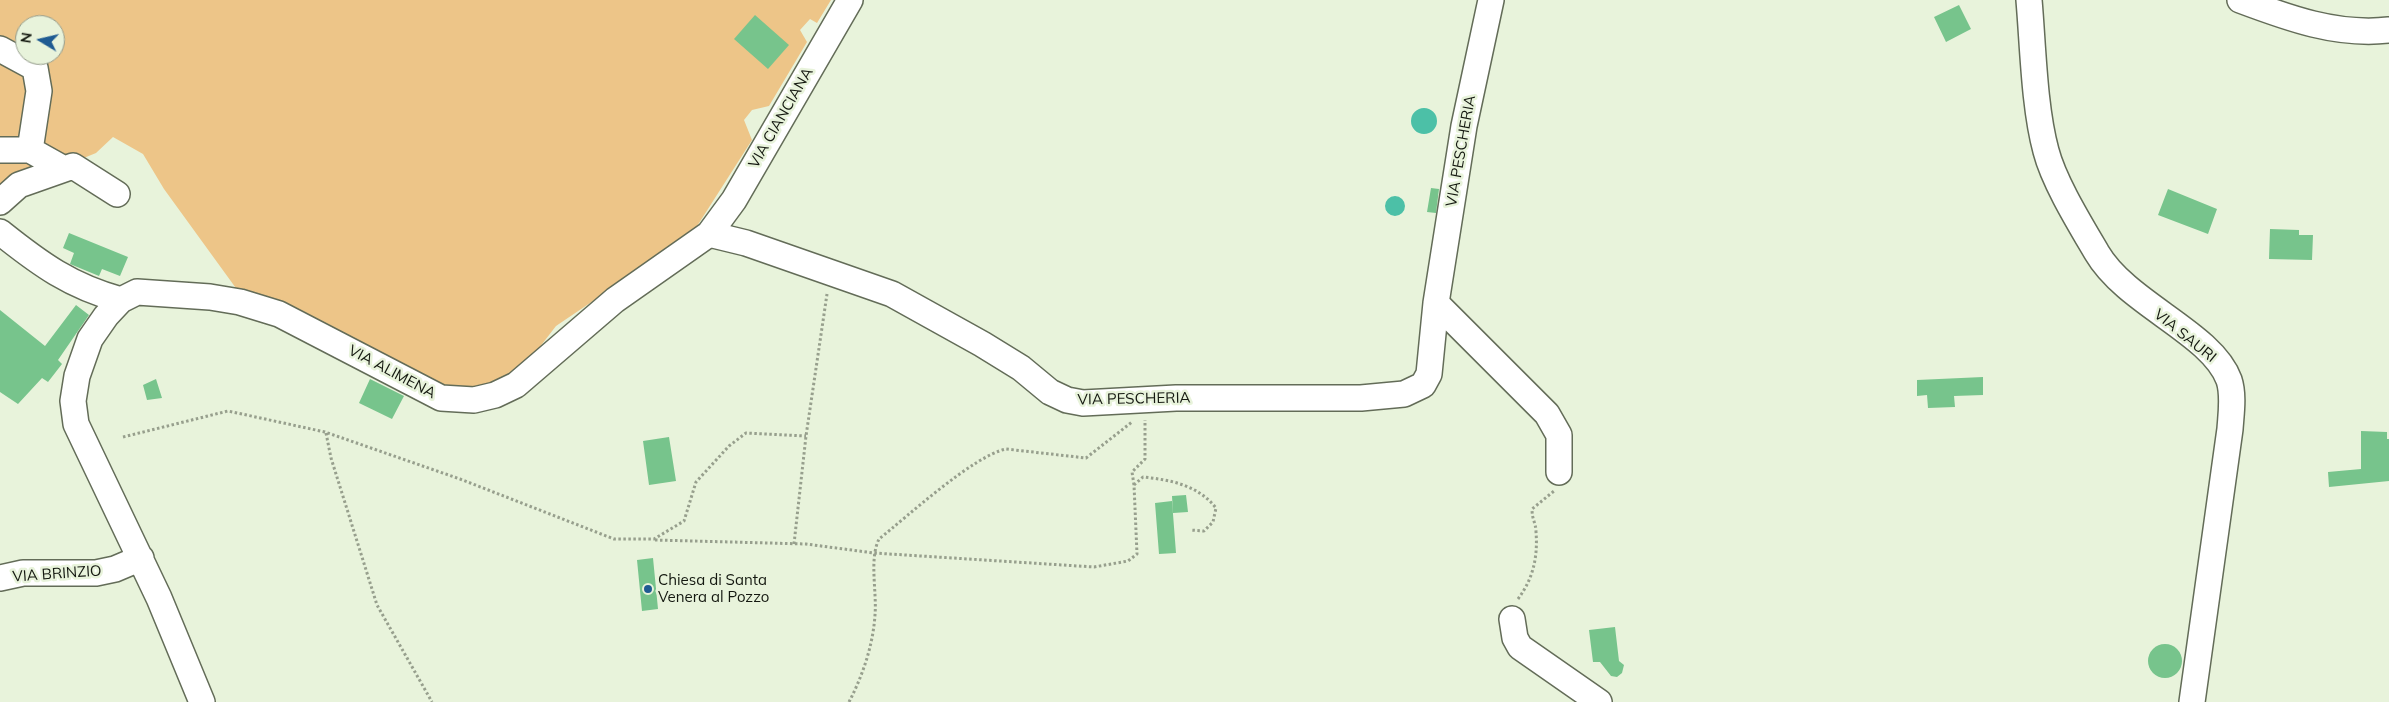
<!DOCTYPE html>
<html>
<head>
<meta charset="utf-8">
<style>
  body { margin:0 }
  #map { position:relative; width:2389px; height:702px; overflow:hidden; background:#e8f3db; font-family:Mulish,sans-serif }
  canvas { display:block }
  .north { position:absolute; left:15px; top:15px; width:50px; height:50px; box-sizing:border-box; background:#e8f3db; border:1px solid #939b8a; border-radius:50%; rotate:279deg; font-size:14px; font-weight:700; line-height:20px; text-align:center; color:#141810 }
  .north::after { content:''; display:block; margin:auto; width:18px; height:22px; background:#1f5b92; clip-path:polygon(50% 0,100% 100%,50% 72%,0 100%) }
</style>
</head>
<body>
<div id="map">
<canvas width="2389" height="702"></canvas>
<div class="north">N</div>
</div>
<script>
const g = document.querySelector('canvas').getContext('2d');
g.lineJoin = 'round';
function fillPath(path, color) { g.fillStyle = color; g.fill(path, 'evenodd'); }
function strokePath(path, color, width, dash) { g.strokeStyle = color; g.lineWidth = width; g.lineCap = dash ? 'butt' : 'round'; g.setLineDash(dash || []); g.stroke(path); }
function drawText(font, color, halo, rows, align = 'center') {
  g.font = font + ' Mulish,sans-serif'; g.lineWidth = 5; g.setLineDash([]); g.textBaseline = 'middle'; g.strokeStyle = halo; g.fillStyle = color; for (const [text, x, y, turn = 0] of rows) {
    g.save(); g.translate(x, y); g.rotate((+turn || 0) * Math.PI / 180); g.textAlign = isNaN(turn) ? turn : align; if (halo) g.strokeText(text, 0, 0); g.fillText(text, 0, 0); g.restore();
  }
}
fillPath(new Path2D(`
  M0 0H831L817 23 810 19 800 30 807 42 769 106 752 110 744 120 752 140 692 234 556 326 529 361 500 384 448 391 328 324 238 291 164 189 143 154 113 137 96 153 8 189 0 198ZM25 25H55V55H25Z`), '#edc588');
fillPath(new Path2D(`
  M1411 121a13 13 0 1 1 26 0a13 13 0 1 1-26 0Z
  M1385 206a10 10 0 1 1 20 0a10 10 0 1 1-20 0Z`), '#4cc0a7');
fillPath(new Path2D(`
  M1959 5 1971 29 1946 42 1934 17Z
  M755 15 789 45 768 69 734 39Z
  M1431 188 1439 189 1436 213 1427 212Z
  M2168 189 2217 209 2208 234 2158 215Z
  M2270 229 2299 230V235H2313L2312 260 2269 259Z
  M69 233 128 257 120 276 102 269 99 276 70 264 74 253 63 248Z
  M76 305 89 315 58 360 62 364 48 382 42 378 18 404 0 392V310L45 346Z
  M1983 377V395L1954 396 1955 407 1928 408 1927 395 1917 396V380Z
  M156 379 162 398 147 400 143 385Z
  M370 379 404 396 392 419 359 403Z
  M2361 431 2387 432V439H2389V481L2329 487 2328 472 2361 469Z
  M669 437 676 481 649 485 643 441Z
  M1186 495 1188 512 1173 513 1172 496Z
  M1172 501 1176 553 1159 554 1155 503Z
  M653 558 658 609 642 611 637 560Z
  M1615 627 1619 661 1624 665 1622 673 1617 677 1611 676 1600 662H1593L1589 630Z
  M2148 661a17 17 0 1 1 34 0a17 17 0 1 1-34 0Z`), '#77c48c');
const minor = new Path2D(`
  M2029 0C2033 46 2034 107 2046 151 2054 182 2080 224 2097 253 2127 304 2212 333 2229 380 2234 395 2231 414 2230 429L2192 702
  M2240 0C2288 18 2337 36 2389 30
  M0 49 35 68 39 91 30 150 64 169
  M0 150H30
  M0 202 19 185 73 166 117 194
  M0 232C40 264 70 286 121 300
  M709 234 746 243 892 294 982 344 1021 368 1050 392 1067 400 1083 403 1176 398H1361L1404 394 1423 385 1429 374 1436 303 1464 126 1491 0
  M1436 303 1547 414 1559 435V472
  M0 578 23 573H96L115 569 141 558
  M1512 619 1515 638 1520 647 1599 702
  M202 702 159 598 76 424 73 401 77 376 90 339 106 316 121 300 137 292 210 297 240 302 279 314 441 398 474 400 495 395 516 385 615 300 709 234 734 200 850 0`);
strokePath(minor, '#636c58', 28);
strokePath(new Path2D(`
  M326 433 331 458 377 605 432 702
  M123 437 228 411 325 432 460 479 614 539H654L684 521 696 482 729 446 746 433 806 436
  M1134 485 1132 472 1145 459V420
  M655 540 806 544 874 553 1094 567 1128 561 1137 554 1134 485 1143 477C1171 480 1198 485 1216 508L1213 522 1204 531 1190 530
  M794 544 806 436 827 294
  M1518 599C1533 579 1538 557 1536 532 1536 523 1532 520 1532 509L1554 491
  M849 702C863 675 873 645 875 615 877 592 869 559 879 539 908 516 973 456 1006 449L1086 458 1132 422`), '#979f8d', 3, [2.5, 2.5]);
strokePath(minor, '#fff', 25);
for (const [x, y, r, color] of [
  [648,589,5,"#1f5b92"]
]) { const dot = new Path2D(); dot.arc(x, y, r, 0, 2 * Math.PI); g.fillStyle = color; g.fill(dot); strokePath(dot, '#e8f3db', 2); }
drawText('15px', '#141810', '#e8f3db', [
  ["VIA CIANCIANA",781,118,-60],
  ["VIA PESCHERIA",1461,151,-80],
  ["VIA SAURI",2185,336,39],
  ["VIA ALIMENA",392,372,28],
  ["VIA PESCHERIA",1134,399,-1],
  ["VIA BRINZIO",57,574,-4]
]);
drawText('15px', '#141810', '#e8f3db', [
  ["Chiesa di Santa",658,580],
  ["Venera al Pozzo",658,597]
], 'left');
</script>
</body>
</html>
